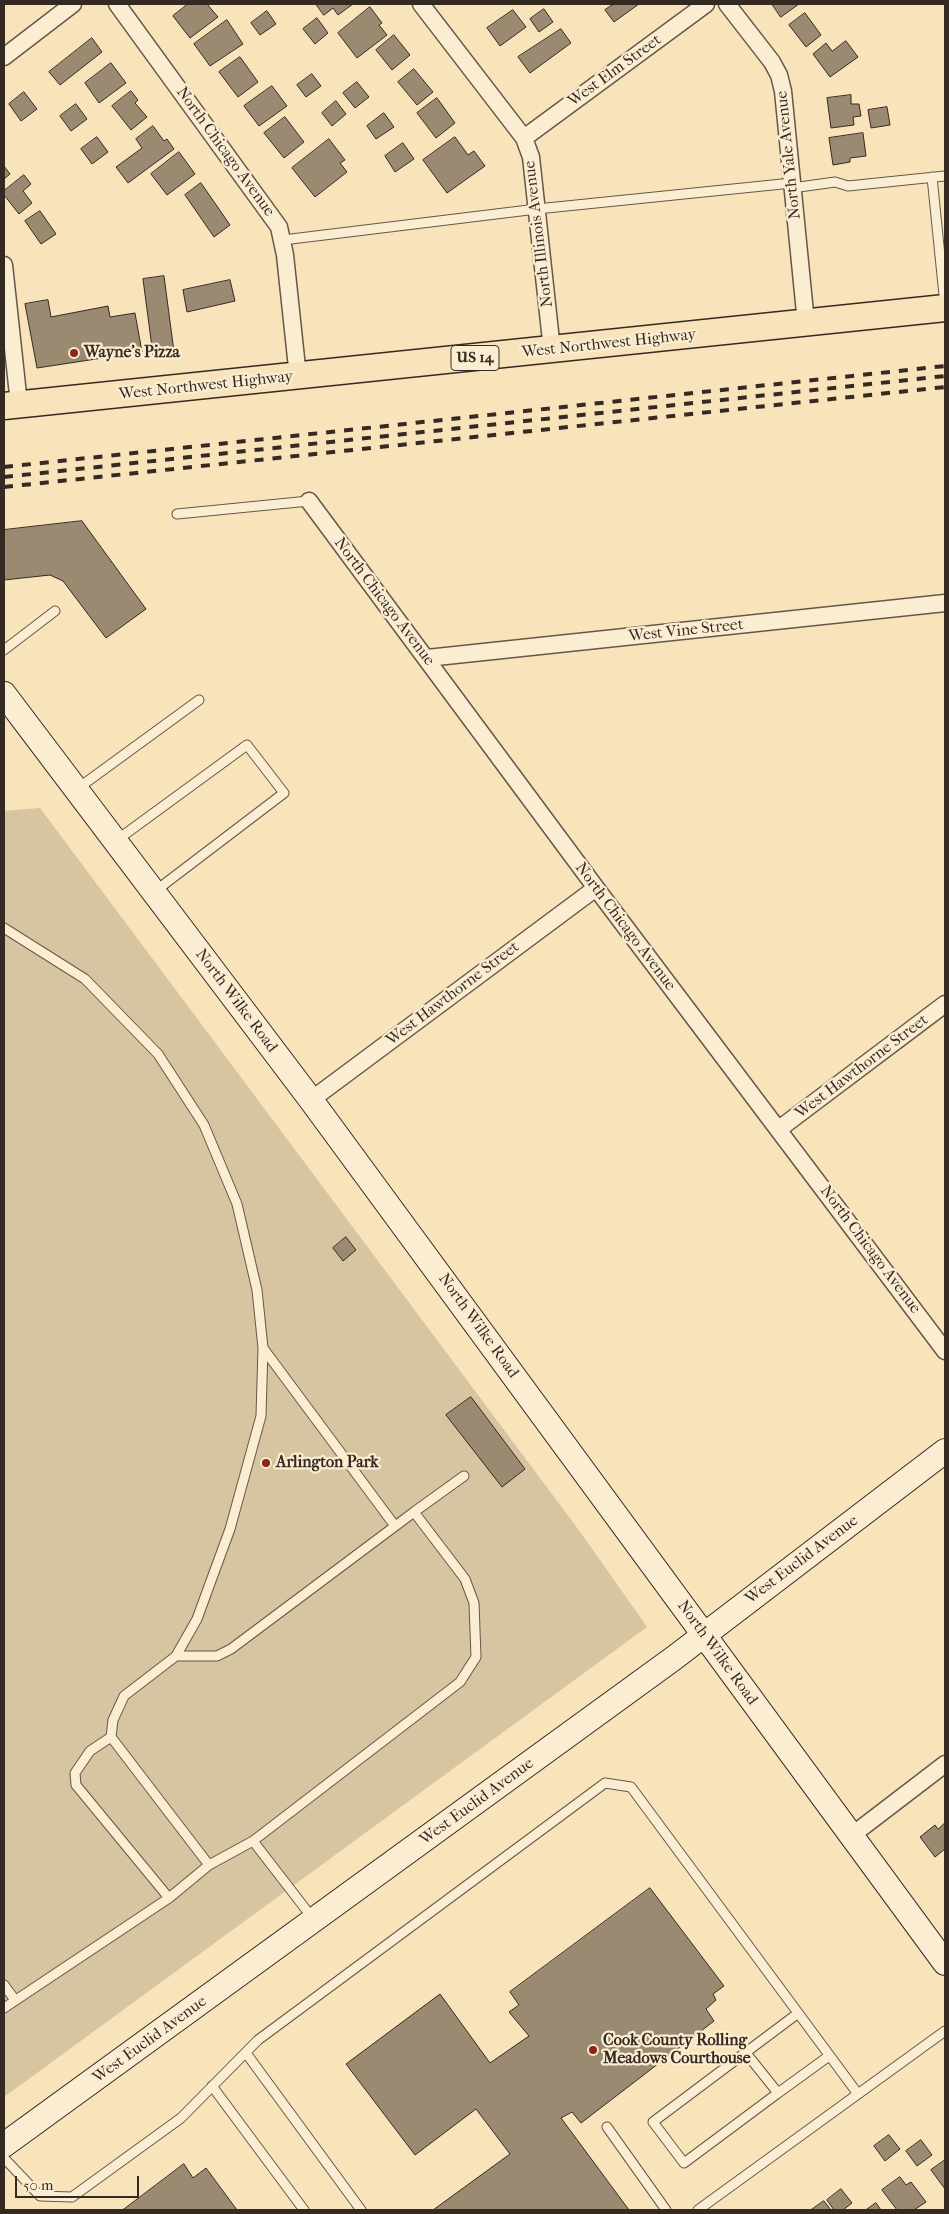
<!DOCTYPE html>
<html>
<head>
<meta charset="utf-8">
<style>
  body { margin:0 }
  #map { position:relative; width:949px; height:2214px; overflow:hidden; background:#f8e3ba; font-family:"IM FELL French Canon",serif }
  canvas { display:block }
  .frame { position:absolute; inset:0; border:5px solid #352a22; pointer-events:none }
  .scale { position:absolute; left:15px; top:2176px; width:124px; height:22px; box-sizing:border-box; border:2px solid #352a22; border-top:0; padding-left:6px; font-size:15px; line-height:18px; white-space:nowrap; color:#352a22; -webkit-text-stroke:4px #faedd2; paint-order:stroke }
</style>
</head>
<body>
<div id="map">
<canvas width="949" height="2214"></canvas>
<div class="frame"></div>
<div class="scale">50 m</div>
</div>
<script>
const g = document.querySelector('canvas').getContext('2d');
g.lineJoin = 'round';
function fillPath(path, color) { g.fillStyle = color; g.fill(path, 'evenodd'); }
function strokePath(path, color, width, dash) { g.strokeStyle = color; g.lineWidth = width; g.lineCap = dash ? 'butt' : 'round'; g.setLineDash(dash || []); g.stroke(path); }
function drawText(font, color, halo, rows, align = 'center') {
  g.font = font + ' "IM FELL French Canon",serif'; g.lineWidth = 4.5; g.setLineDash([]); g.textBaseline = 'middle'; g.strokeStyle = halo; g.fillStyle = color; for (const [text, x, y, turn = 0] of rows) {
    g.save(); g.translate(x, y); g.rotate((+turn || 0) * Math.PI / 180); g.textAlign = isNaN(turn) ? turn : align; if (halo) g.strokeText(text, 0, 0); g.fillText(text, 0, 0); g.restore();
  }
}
fillPath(new Path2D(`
  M40 808 581 1533 647 1627 4 2097V811Z`), '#d7c4a0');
const building = new Path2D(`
  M188 4H207L218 17 190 38 173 16Z
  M316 4H353L338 15 333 8 324 15Z
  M614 4H639L614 22 605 10Z
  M772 4H799L781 17Z
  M370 7 382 23 379 25 387 35 357 58 338 33Z
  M544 9 553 22 539 32 530 19Z
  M513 10 526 27 500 46 487 28Z
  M267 11 276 24 260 35 251 23Z
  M805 13 821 35 806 47 789 25Z
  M317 18 328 33 315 44 303 29Z
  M227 20 243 44 210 66 194 44Z
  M561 29 571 43 530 73 518 57Z
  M394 35 410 55 392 70 376 50Z
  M92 38 102 52 60 85 49 72Z
  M846 41 858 57 830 77 813 54 826 43 832 51Z
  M240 57 258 82 238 97 219 72Z
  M111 63 126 83 99 103 85 83Z
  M414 69 433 92 417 105 398 82Z
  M312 74 321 86 306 97 297 85Z
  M357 82 369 97 355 108 343 93Z
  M272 86 287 106 259 126 244 106Z
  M131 91 138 100 135 103 147 117 131 130 112 106Z
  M24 92 37 109 21 121 9 104Z
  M851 95V104H859L861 116 853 117 854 125 831 128 827 98Z
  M437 98 455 123 436 138 417 113Z
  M336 101 346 114 332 126 322 113Z
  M76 104 87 119 71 131 60 116Z
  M887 107 890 125 871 128 868 110Z
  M384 113 394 127 376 139 367 126Z
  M285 117 304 142 284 158 264 133Z
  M153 126 164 141 167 139 174 149 128 183 116 167 142 148 136 139Z
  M863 133 866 156 850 158V162L833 165 829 138Z
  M97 137 108 152 92 164 81 149Z
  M455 137 468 155 474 151 485 166 447 193 423 160Z
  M329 139 345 160 340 163 347 172 315 197 292 168Z
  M403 143 414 159 395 172 385 156Z
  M179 152 195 174 167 195 151 174Z
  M4 166 10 174 4 179Z
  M24 175 31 184 23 191 32 203 19 214 4 195V191Z
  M201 183 230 225 214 237 185 195Z
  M40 211 56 234 41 244 25 221Z
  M164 276 174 352 153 355 143 279Z
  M230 280 235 301 187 312 183 290Z
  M48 300 51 317 108 306 110 317 135 313 142 352 37 368 25 304Z
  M82 521 146 609 106 638 63 581 50 575 4 580V530Z
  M346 1237 356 1250 343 1261 333 1248Z
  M471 1397 525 1469 502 1487 446 1415Z
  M945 1823V1849L935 1857 920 1837 935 1825 938 1829Z
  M650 1888 724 1986 713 1994 716 2000 706 2009 714 2021 581 2123 572 2112 561 2118 629 2210H433L510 2154 476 2109 415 2155 346 2064 440 1994 490 2063 529 2036 509 2012 519 2005 510 1992Z
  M889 2135 900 2149 885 2161 874 2146Z
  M921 2140 932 2155 917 2166 906 2151Z
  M945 2160V2189L931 2170Z
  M184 2164 193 2178 206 2168 237 2210H123Z
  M900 2177 906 2185 911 2182 926 2202 914 2210H897L882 2190Z
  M841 2189 852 2203 843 2210H834L827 2200Z
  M824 2201 831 2210H811Z
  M876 2203 881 2210H866Z`);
fillPath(building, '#9a8a71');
strokePath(building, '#352a22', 1);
const service = new Path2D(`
  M932 177 945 305
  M792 188 835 182 848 186 945 176
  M283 240 537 209 792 183
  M177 514 309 501
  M4 650 55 611
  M77 789 199 700
  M117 840 247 745 284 793 154 892
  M4 928 85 979 158 1054 204 1125 237 1204 257 1290 263 1348 261 1416 230 1529 197 1619 176 1656H217L231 1649 414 1512
  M263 1348 395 1526
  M176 1656 124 1696 113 1720 111 1737 209 1865 253 1841 314 1920
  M111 1737 90 1751 75 1773 76 1785 169 1898
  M253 1841 460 1682 476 1657 474 1603 465 1579 414 1512 464 1476
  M4 1985 15 2000
  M4 2008 169 1898 209 1865
  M246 2053 361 2210
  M746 2053 778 2093 684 2163 653 2122 797 2014
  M212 2086 304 2210
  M778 2093 829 2056
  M607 2127 666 2210
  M4 2158 40 2196 72 2197 181 2118 258 2040 605 1783 631 1787 858 2094 945 2031
  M698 2210 858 2094`);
const minor = new Path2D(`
  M117 4 279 227 285 255 298 377
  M421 4 524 138 531 157 552 350
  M727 4 772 62 779 75 783 91 806 323
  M4 57 73 4
  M524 138 706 4
  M4 265 19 404
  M309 501 596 888 945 1351
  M427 658 945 603
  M311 1100 596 888
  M779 1129 945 1004
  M851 1836 945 1764`);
const secondary = new Path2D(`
  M4 694 311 1100 945 1963
  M4 2145 674 1658 945 1451`);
const primary = new Path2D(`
  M4 406 945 308`);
strokePath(service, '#665848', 11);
strokePath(minor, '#665848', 19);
strokePath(secondary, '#352a22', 26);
strokePath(primary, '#352a22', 29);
strokePath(service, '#faedd2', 9);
strokePath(minor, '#faedd2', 16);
strokePath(secondary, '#faedd2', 24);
strokePath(primary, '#f8e3ba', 26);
strokePath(new Path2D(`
  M4 467 945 366
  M4 477 945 376
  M4 487 945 387`), '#352a22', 4, [9, 9]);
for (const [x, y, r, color] of [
  [74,353,5,"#8f2418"],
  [266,1463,5,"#8f2418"],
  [593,2050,5,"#8f2418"]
]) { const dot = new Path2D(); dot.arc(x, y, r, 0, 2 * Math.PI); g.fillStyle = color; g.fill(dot); strokePath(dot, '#faedd2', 2); }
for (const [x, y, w] of [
  [475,358,48]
]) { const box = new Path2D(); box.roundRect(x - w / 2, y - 12.5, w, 25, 4); g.fillStyle = '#faedd2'; g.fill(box); strokePath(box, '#352a22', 1); }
drawText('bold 15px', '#352a22', null, [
  ["US 14",475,358]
]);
drawText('16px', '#352a22', '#faedd2', [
  ["West Elm Street",615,71,-36],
  ["North Chicago Avenue",225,152,54],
  ["North Yale Avenue",789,155,-96],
  ["North Illinois Avenue",539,234,-97],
  ["West Northwest Highway",609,344,-6],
  ["West Northwest Highway",206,386,-6],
  ["North Chicago Avenue",384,602,53],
  ["West Vine Street",686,631,-6],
  ["North Chicago Avenue",625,927,53],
  ["West Hawthorne Street",453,994,-37],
  ["North Wilke Road",236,1001,53],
  ["West Hawthorne Street",862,1067,-37],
  ["North Chicago Avenue",870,1250,53],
  ["North Wilke Road",478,1326,54],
  ["West Euclid Avenue",802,1560,-37],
  ["North Wilke Road",717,1653,54],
  ["West Euclid Avenue",477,1802,-36],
  ["West Euclid Avenue",150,2040,-36]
]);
drawText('bold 16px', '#352a22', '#faedd2', [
  ["Wayne's Pizza",84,353],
  ["Arlington Park",276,1463],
  ["Cook County Rolling",603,2041],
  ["Meadows Courthouse",603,2059]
], 'left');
</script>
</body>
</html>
